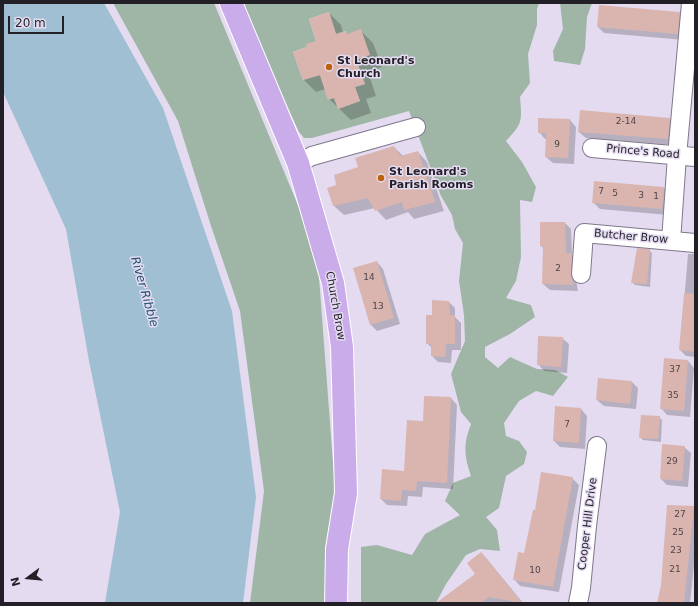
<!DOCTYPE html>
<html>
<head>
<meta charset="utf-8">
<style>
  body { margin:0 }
  #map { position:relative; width:698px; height:606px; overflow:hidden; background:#e4dbf1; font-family:"DejaVu Sans",sans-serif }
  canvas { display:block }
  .frame { position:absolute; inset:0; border:4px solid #221f27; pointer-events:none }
  .north { position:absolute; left:8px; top:558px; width:40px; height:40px; -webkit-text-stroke:3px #e4dbf1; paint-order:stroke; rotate:254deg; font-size:11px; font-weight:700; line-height:16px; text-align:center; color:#221f27 }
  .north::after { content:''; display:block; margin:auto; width:14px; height:18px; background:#221f27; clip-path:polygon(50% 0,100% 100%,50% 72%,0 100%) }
  .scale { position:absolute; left:8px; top:16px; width:56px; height:18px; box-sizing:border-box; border:2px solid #221f27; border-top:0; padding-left:5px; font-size:12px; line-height:14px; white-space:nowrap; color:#221f27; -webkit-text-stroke:3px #e4dbf1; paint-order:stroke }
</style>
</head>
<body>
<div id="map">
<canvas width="698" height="606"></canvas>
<div class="frame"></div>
<div class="north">N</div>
<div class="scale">20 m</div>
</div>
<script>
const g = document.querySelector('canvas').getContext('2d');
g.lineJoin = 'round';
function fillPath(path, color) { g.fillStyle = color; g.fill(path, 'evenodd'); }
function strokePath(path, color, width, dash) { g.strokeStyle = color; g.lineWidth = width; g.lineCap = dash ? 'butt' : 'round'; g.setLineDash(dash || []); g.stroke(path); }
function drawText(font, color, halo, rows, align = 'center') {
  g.font = font + ' "DejaVu Sans",sans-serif'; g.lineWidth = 3; g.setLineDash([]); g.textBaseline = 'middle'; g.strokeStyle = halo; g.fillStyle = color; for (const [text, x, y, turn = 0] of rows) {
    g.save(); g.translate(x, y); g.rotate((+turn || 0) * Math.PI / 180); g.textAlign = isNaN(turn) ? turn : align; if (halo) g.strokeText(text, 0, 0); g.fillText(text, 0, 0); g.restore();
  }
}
fillPath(new Path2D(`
  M113 3H214L317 251 336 502 338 603H250L264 491 240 311 211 226 178 121Z
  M239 3H539L537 9V25L528 54 530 83 520 97C522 121 523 123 506 141L522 162 536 187 532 202 520 200 521 257 516 281 506 298 531 305 535 317 510 334 485 347V357L498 368 510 357 537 369 555 370 568 377 553 396 536 391 519 401 504 423 506 436 519 441 527 452 524 464 506 476 499 508 486 517 497 530 500 551 480 549 466 555 446 584 436 603H361V547L377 545 412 555 425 534 460 515 445 501 453 483 471 476C464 456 463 444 471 424L461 412 451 374 465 341 464 315 459 281 463 243 455 229 452 215 441 196 409 111 312 138H304L299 132ZM329 12 336 34 346 31 365 84 355 87 360 101 338 109 334 98 328 99 320 75 303 80 293 52 307 47 316 41 309 19Z
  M560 3H592L587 17 585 49 580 65 554 61 553 51 563 29Z`), '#9fb6a7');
fillPath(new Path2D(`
  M3 3H104L163 108 232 311 256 497 243 603H105L120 512 89 361 66 229 3 92Z`), '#a0bfd2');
fillPath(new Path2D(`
  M329 13 341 25 343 33 346 32 349 35 361 31 373 43 382 67 368 72 376 96 366 99 371 113 351 120 329 99 326 89 316 92 304 80 294 53 308 48 318 42Z
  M679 13 685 20 684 40 604 33 598 27Z
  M539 119 570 120 576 127 574 164 553 163 546 157 547 139H545L539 132Z
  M670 119 676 125 674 145 586 138 579 132Z
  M394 147 403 156 418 152 427 162 444 211 414 219 408 212 386 220 375 208 344 215 334 206 328 188 338 185 359 168Z
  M664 188 670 195 668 215 600 209 593 202Z
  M565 223 571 229 572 255 578 260 576 280 578 291 550 290 543 284 544 249 541 246Z
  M649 250 652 253 650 287 635 285 632 282Z
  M688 254H695V357L686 356 680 350Z
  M377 262 383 269 400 324 377 331 371 325Z
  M433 301 449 302 455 308V317L461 323V350H452L451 363 438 362 432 356V348L427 343 433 316Z
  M562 338 569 344 567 373 544 371 538 364Z
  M688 361 694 368 690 417 667 415 661 408Z
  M632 382 638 388 636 409 604 406 597 400Z
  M451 398 457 405 453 489 423 487 422 497 408 496 407 506 387 505 381 499 405 472 424 422Z
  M581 409 587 416 585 449 560 447 554 441Z
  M659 417 662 420 661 442 643 440 640 437Z
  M684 447 691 453 688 487 667 485 661 479Z
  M572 478 579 485 559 592 520 586 514 579 525 554 536 511Z
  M693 507 695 509V556L690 603H658Z
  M481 553 487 559 523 603H447L477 574Z`), '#0003');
fillPath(new Path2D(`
  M599 5 680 12 678 34 597 27Z
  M329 12 336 34 346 31 347 34 361 29 370 55 356 60 365 84 355 87 360 101 338 109 334 98 328 100 320 75 303 80 293 52 307 47 306 44 316 41 309 19Z
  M580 110 670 118 668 139 578 132Z
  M538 118 570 119 568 158 545 157 546 133H538Z
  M394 146 400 156 418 151 435 202 404 210 402 202 375 211 368 198 333 206 327 188 336 185 334 175 358 167 355 158Z
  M594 181 664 187 662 209 592 203Z
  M540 222H565L566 253H572L571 273 573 285 542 284 543 246H540Z
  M637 248 650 249 647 284 631 283Z
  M377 261 394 318 370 325 353 268Z
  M684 293 695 294V352L679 350Z
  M432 300 449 301 450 315H455V344H446L445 357 431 356V344H426V315H432Z
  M538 336 563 337 561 367 537 365Z
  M664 358 688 360 684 411 660 409Z
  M598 378 632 381 630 404 596 400Z
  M424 396 451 397 447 483 417 481 416 491 402 490 401 501 380 499 382 469 404 471 407 420 423 421Z
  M555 406 581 408 579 443 553 441Z
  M641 415 660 416 658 439 639 438Z
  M662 444 685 446 682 481 660 479Z
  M541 472 573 477 553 587 513 580 518 552 524 553 533 510H535Z
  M667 505 694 506 684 603H657L661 585Z
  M481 552 522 603 489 597 480 603H436L475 574 467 563Z`), '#dab5af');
const minor = new Path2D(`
  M592 148 695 157
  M298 163 312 156 416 127
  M671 241 677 156 691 3
  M581 274 584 233 695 243
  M578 603 581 588 587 526 597 446`);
const major = new Path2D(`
  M231 3 298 163 333 283 342 347 346 493 337 549 336 603`);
strokePath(minor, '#80778b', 20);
strokePath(major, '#fff', 24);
strokePath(minor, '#fff', 18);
strokePath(major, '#cbacea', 22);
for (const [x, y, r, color] of [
  [329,67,4,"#bd610b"],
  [381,178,4,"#bd610b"]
]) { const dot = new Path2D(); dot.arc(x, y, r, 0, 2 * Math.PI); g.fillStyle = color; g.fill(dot); strokePath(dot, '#e4dbf1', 1.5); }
drawText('9px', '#504449', null, [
  ["2-14",626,122],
  ["9",557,145],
  ["7",601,192],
  ["5",615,194],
  ["3",641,196],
  ["1",656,197],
  ["2",558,269],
  ["14",369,278],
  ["13",378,307],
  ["37",675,370],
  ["35",673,396],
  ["7",567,425],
  ["29",672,462],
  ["27",680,515],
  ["25",678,533],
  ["23",676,551],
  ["21",675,570],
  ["10",535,571]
]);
drawText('bold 11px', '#221f27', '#e4dbf1', [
  ["St Leonard's",337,61],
  ["Church",337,74],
  ["St Leonard's",389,172],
  ["Parish Rooms",389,185]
], 'left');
drawText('11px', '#221f27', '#e4dbf1', [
  ["Prince's Road",643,152,5],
  ["Butcher Brow",631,237,5],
  ["Church Brow",335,306,80],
  ["Cooper Hill Drive",588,524,-83]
]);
drawText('italic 12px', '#1f5370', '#e4dbf1', [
  ["River Ribble",144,292,74]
]);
</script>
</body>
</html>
